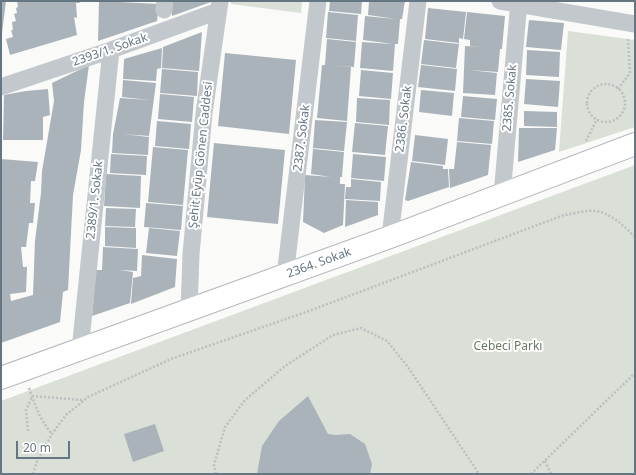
<!DOCTYPE html>
<html>
<head>
<meta charset="utf-8">
<style>
  body { margin:0 }
  #map { position:relative; width:636px; height:475px; overflow:hidden; background:#fafaf8; font-family:"Noto Sans",sans-serif }
  canvas { display:block }
  .frame { position:absolute; inset:0; border:2px solid #657683; pointer-events:none }
  .scale { position:absolute; left:16px; top:441px; width:54px; height:18px; box-sizing:border-box; border:2px solid #657683; border-top:0; padding-left:5px; font-size:12px; line-height:14px; white-space:nowrap; color:#657683; -webkit-text-stroke:3px #fff; paint-order:stroke }
</style>
</head>
<body>
<div id="map">
<canvas width="636" height="475"></canvas>
<div class="frame"></div>
<div class="scale">20 m</div>
</div>
<script>
const g = document.querySelector('canvas').getContext('2d');
g.lineJoin = 'round';
function fillPath(path, color) { g.fillStyle = color; g.fill(path, 'evenodd'); }
function strokePath(path, color, width, dash) { g.strokeStyle = color; g.lineWidth = width; g.lineCap = dash ? 'butt' : 'round'; g.setLineDash(dash || []); g.stroke(path); }
function drawText(font, color, halo, rows, align = 'center') {
  g.font = font + ' "Noto Sans",sans-serif'; g.lineWidth = 4; g.setLineDash([]); g.textBaseline = 'middle'; g.strokeStyle = halo; g.fillStyle = color; for (const [text, x, y, turn = 0] of rows) {
    g.save(); g.translate(x, y); g.rotate((+turn || 0) * Math.PI / 180); g.textAlign = isNaN(turn) ? turn : align; if (halo) g.strokeText(text, 0, 0); g.fillText(text, 0, 0); g.restore();
  }
}
fillPath(new Path2D(`
  M231 1H302L301 13 231 4Z
  M568 31 635 40V127L559 152Z
  M635 165V474H1V401Z`), '#dadfd7');
fillPath(new Path2D(`
  M1 1H6L2 33H1Z
  M17 1H79L80 3H76L77 18 74 17 77 35 10 55 6 39 13 37 11 30H13L12 22 16 21 14 14 17 13 16 8 18 7Z
  M99 1 159 4 157 21 98 41Z
  M172 1H211V2L172 16Z
  M330 1H362L361 14 329 11Z
  M369 1H405L402 19H400L398 44H395L393 71 360 68 362 42 393 44 363 40 365 16 396 19 368 15Z
  M428 8 466 12 463 39 459 38V43L425 39Z
  M328 12 358 15 356 41 326 38Z
  M467 12 505 16 502 49H500L498 72 469 70 497 73 495 95 463 93 465 46 483 47 470 46V40L464 39Z
  M529 20 564 23 561 50 526 47Z
  M202 32 199 71 162 68 163 47Z
  M327 39 356 42 354 67 331 65 351 67 347 121 317 118 322 65H325Z
  M424 40 459 44 456 68 421 64Z
  M162 48 161 68 157 69 156 81 123 79 124 59Z
  M527 50 560 52 559 77 526 75Z
  M225 53 296 60 289 134 218 126Z
  M89 65 84 102 81 150 73 195 68 290 63 292 60 322 1 343V159L38 162 35 181H31L30 203H35L33 223H29L26 247H21L23 267H27L26 292 10 294 11 301 33 295 35 241 41 193 42 171 54 101 52 83Z
  M421 65 457 69 455 91 418 87Z
  M162 69 198 72 197 96 160 93Z
  M361 70 393 73 391 99 359 96Z
  M526 79 560 81 558 107 524 104Z
  M123 80 156 83 149 136 123 134 149 137 148 155 112 153 113 134 120 98 150 100 122 97Z
  M48 89 50 115 43 117V140H3L4 95 26 91Z
  M421 90 454 93 452 116 419 112Z
  M160 94 194 97 192 122 158 119Z
  M463 96 497 99 495 120 461 117Z
  M357 98 390 100 389 125 356 122Z
  M524 111 557 112V127L524 126Z
  M459 118 494 121 492 144 457 141Z
  M315 120 347 122 344 151 313 148Z
  M157 121 191 124 189 149 155 146Z
  M355 123 388 126 385 155 352 152Z
  M519 128H557L555 150 518 162Z
  M415 135 448 139 445 165 412 161Z
  M457 142 491 145 488 175 450 188 449 169H454Z
  M214 143 285 150 278 224 207 217Z
  M153 147 188 150 183 205 148 202Z
  M313 149 344 152 342 177H340V184H345L343 225 324 233 303 222 305 175 331 177 311 174Z
  M111 154 147 156 146 175 110 173Z
  M353 154 386 157 384 181 351 178Z
  M411 162 443 166V169H448L449 187 408 201 405 200Z
  M106 174 141 176 140 208 104 206Z
  M351 179 381 182 380 201 345 199 346 187H351Z
  M346 200 378 202V215L345 227Z
  M146 203 183 206 181 230 144 227Z
  M106 208 136 209 135 227 105 226Z
  M105 227 136 228V248L105 246Z
  M149 228 180 231 177 256 146 253Z
  M103 247 138 249 137 271 119 270 133 272 130 303 92 316 96 270H102Z
  M142 255 177 259 175 287 131 304 133 278 141 276Z
  M308 396 328 434 336 435 350 434 365 444 372 464 370 474H257L262 446 279 421Z
  M155 424 164 451 133 462 124 434Z`), '#aab3b9');
const secondary = new Path2D(`
  M1 378 390 237 635 144`);
strokePath(secondary, '#b3babf', 24);
strokePath(new Path2D(`
  M587 103a19 19 0 1 1 38 0a19 19 0 1 1-38 0Z
  M618 89 630 73 628 39
  M586 141 597 119
  M29 388C35 405 40 420 52 434
  M32 396 82 400
  M28 431 26 410 32 397
  M545 461 551 474
  M33 474 37 461 52 434 66 415 88 397 171 359 309 311 564 215C573 214 584 210 593 211 609 211 624 226 635 237
  M216 474 214 465 225 427 245 400 285 366 333 335 361 328 387 341 408 367 479 474
  M531 474 635 373`), '#bbbfc2', 2.5, [2, 2]);
strokePath(new Path2D(`
  M500 1 635 24
  M164 10 165 1
  M1 87 111 50 218 11
  M502 195 519 1
  M390 237 418 1
  M285 276 318 1
  M189 311 191 254 204 113 220 1
  M80 350 111 50`), '#c3c8cc', 17);
strokePath(secondary, '#fff', 22);
drawText('12px', '#657683', '#fff', [
  ["2393/1. Sokak",110,50,-19],
  ["2385. Sokak",510,98,-85],
  ["2386. Sokak",404,119,-83],
  ["2387. Sokak",302,138,-83],
  ["Şehit Eyüp Gönen Caddesi",201,155,-84],
  ["2389/1. Sokak",95,200,-84],
  ["2364. Sokak",319,263,-20]
]);
drawText('12px', '#687a64', '#fff', [
  ["Cebeci Parkı",508,347]
]);
</script>
</body>
</html>
